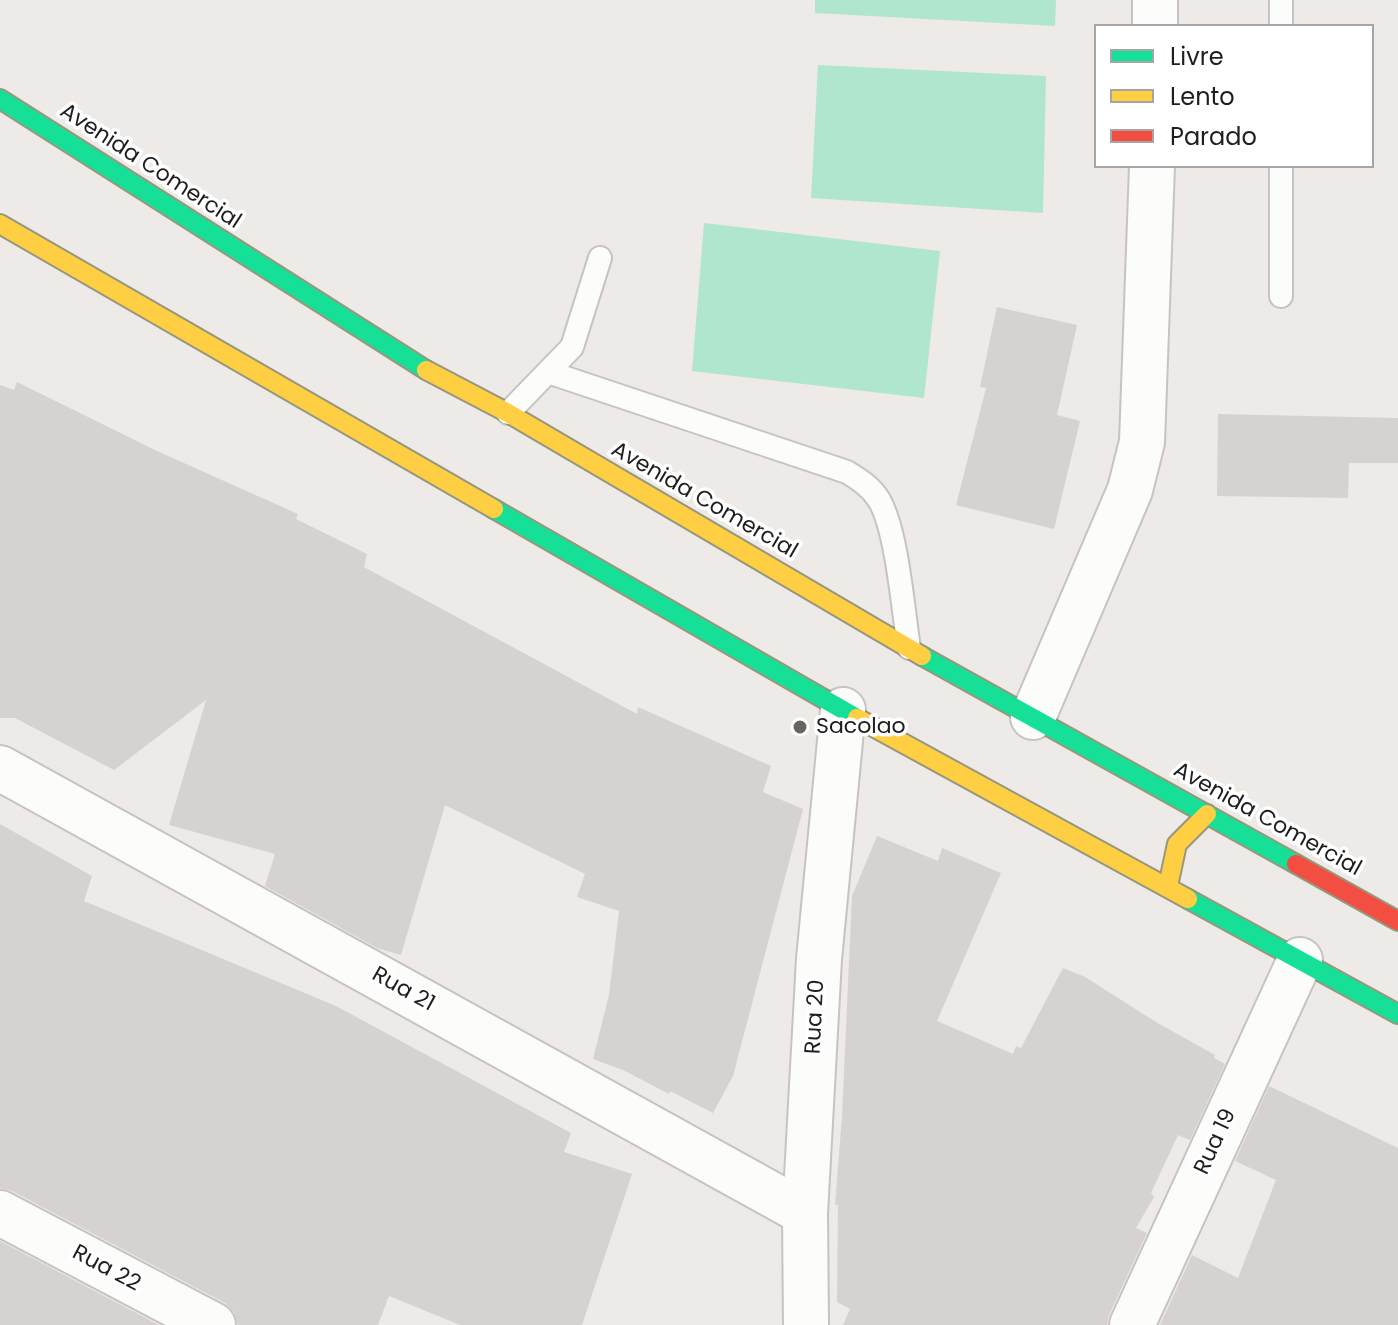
<!DOCTYPE html>
<html>
<head>
<meta charset="utf-8">
<style>
  body { margin:0 }
  #map { position:relative; width:1398px; height:1325px; overflow:hidden; background:#edeae7; font-family:Poppins,sans-serif }
  canvas { display:block }
  .legend { position:absolute; left:1094px; top:24px; width:280px; height:144px; box-sizing:border-box; background:#fff; border:2px solid #a5a5a5; margin:0; padding:10px 14px; list-style:none; font-size:24px; color:#1e1e1e }
  .legend li { display:flex; align-items:center; gap:16px; height:40px }
  .legend b { width:40px; border:2px solid #a5a5a5 }
</style>
</head>
<body>
<div id="map">
<canvas width="1398" height="1325"></canvas>
<ul class="legend">
<li><b style="height:10px;background:#16e098"></b>Livre</li>
<li><b style="height:10px;background:#ffcf43"></b>Lento</li>
<li><b style="height:10px;background:#f24e42"></b>Parado</li>
</ul>
</div>
<script>
const g = document.querySelector('canvas').getContext('2d');
g.lineJoin = 'round';
function fillPath(path, color) { g.fillStyle = color; g.fill(path, 'evenodd'); }
function strokePath(path, color, width, dash) { g.strokeStyle = color; g.lineWidth = width; g.lineCap = dash ? 'butt' : 'round'; g.setLineDash(dash || []); g.stroke(path); }
function drawText(font, color, halo, rows, align = 'center') {
  g.font = font + ' Poppins,sans-serif'; g.lineWidth = 7; g.setLineDash([]); g.textBaseline = 'middle'; g.strokeStyle = halo; g.fillStyle = color; for (const [text, x, y, turn = 0] of rows) {
    g.save(); g.translate(x, y); g.rotate((+turn || 0) * Math.PI / 180); g.textAlign = isNaN(turn) ? turn : align; if (halo) g.strokeText(text, 0, 0); g.fillText(text, 0, 0); g.restore();
  }
}
fillPath(new Path2D(`
  M815 0H1056L1055 26 815 13Z
  M818 65 1046 76 1043 213 811 198Z
  M704 223 940 251 924 398 692 371Z`), '#b0e6cd');
fillPath(new Path2D(`
  M997 307 1077 325 1057 415 1080 421 1054 529 956 505 986 388 980 387Z
  M17 382 157 451 298 514 296 519 367 554 364 567 637 714 638 707 771 766 763 792 803 809 733 1076 713 1113 670 1091 669 1094 623 1070 593 1059 609 995 619 911 577 897 585 874 445 805 401 955 377 948 265 886 275 854 169 825 206 700 114 770 15 718H0V385L14 390Z
  M1218 414 1398 418V463H1349L1348 498 1217 496Z
  M0 824 92 876 84 901 336 1006 571 1133 564 1152 632 1174 582 1325H460L389 1296 378 1325H238L234 1312 225 1303 12 1191 0 1188Z
  M877 836 938 861 942 848 1001 873 937 1021 1013 1054 1016 1046 1021 1048 1063 968 1085 977 1156 1022 1215 1055 1214 1058 1225 1064 1190 1140 1178 1135 1151 1193 1154 1197 1136 1228 1147 1233 1109 1315 1107 1325H843L850 1309 837 1302 838 1205H835L842 1116 852 896Z
  M1269 1086 1398 1148V1325H1160L1192 1255 1238 1278 1276 1180 1235 1161Z
  M0 1241 159 1325H0Z`), '#d5d2d0');
const lane = new Path2D(`
  M1281 26V0
  M1281 166V296
  M548 372 847 472C860 480 871 487 879 500 897 530 903 610 909 648
  M508 413 572 347 600 258`);
const street = new Path2D(`
  M1155 26V0
  M1033 717 1130 490 1142 442 1152 166
  M0 768 805 1213
  M0 1213 213 1325
  M806 1325 805 1213 819 959 843 710
  M1132 1325 1300 960`);
const fast = new Path2D(`
  M0 99 426 370
  M494 509 857 718
  M922 656 1296 864
  M1188 899 1398 1014`);
const slow = new Path2D(`
  M0 224 494 509
  M426 370 508 413 922 656
  M857 718 1188 899
  M1168 886 1177 844 1207 814`);
const jam = new Path2D(`
  M1296 864 1398 921`);
strokePath(lane, '#c5c4c3', 26);
strokePath(street, '#c5c4c3', 48);
strokePath(fast, '#97977e', 22);
strokePath(slow, '#97977e', 22);
strokePath(jam, '#97977e', 22);
strokePath(lane, '#fcfcfb', 22);
strokePath(street, '#fcfcfb', 44);
strokePath(fast, '#16e098', 18);
strokePath(slow, '#ffcf43', 18);
strokePath(jam, '#f24e42', 18);
for (const [x, y, r, color] of [
  [800,727,8,"#666564"]
]) { const dot = new Path2D(); dot.arc(x, y, r, 0, 2 * Math.PI); g.fillStyle = color; g.fill(dot); strokePath(dot, '#fff', 3); }
drawText('22px', '#1e1e1e', '#fff', [
  ["Avenida Comercial",150,167,33],
  ["Avenida Comercial",704,501,30],
  ["Avenida Comercial",1267,820,29],
  ["Rua 21",403,990,29],
  ["Rua 20",816,1017,-87],
  ["Rua 19",1216,1142,-65],
  ["Rua 22",106,1269,28]
]);
drawText('22px', '#1e1e1e', '#fff', [
  ["Sacolao",816,727]
], 'left');
</script>
</body>
</html>
